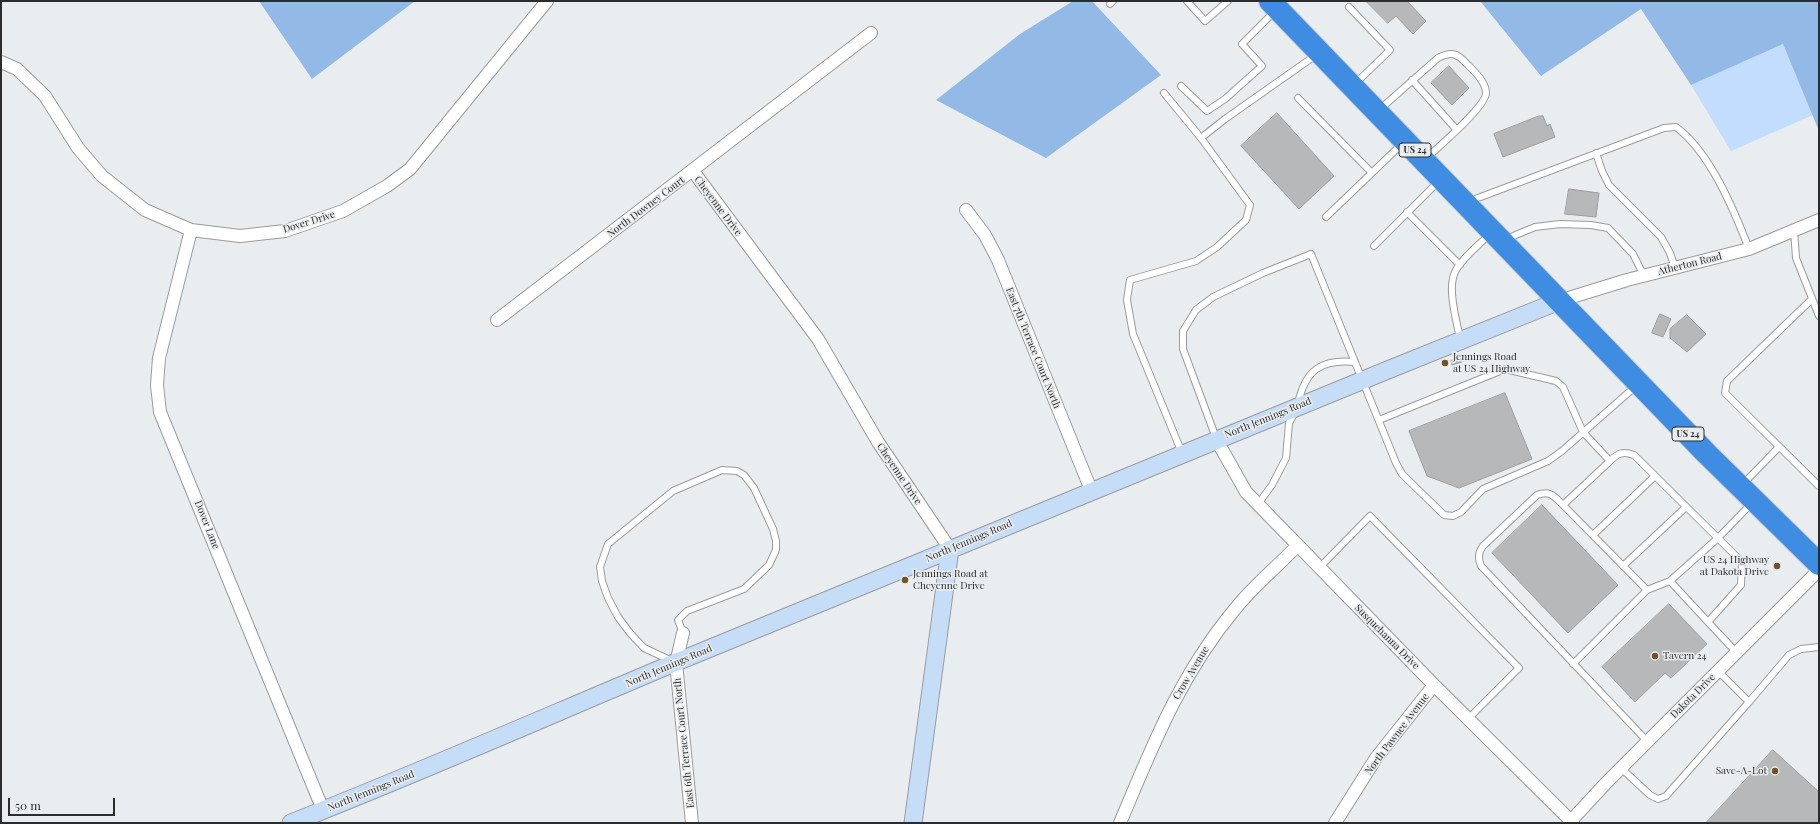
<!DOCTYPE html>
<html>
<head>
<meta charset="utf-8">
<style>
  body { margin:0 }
  #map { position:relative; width:1820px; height:824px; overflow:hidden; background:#eaedef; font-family:"Playfair Display",serif }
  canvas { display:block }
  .frame { position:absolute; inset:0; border:2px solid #2b2c2d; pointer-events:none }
  .scale { position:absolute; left:8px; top:798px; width:107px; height:18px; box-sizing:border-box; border:2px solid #2b2c2d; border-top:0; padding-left:5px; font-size:12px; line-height:14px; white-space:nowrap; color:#2b2c2d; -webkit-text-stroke:3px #eaedef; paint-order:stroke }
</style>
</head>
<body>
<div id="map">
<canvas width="1820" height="824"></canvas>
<div class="frame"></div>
<div class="scale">50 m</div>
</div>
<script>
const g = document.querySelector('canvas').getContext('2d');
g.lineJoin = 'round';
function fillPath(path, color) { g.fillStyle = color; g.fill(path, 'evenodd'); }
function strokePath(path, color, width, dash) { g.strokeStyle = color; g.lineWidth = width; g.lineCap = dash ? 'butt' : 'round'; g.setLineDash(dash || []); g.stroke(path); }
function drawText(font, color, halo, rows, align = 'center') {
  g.font = font + ' "Playfair Display",serif'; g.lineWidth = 3; g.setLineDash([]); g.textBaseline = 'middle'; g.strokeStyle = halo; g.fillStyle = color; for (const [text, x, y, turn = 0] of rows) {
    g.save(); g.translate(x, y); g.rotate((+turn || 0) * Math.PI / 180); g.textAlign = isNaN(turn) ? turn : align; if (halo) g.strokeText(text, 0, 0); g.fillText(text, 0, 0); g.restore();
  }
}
fillPath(new Path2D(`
  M1783 44 1813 115 1731 151 1691 85Z`), '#c2ddfd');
fillPath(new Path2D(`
  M259 1H415L312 79Z
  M1073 1H1092L1161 75 1046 158 936 100 1020 34Z
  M1480 1H1819V131L1783 44 1691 85 1641 9 1541 76Z`), '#93b9e6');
const building = new Path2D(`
  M1366 1H1407L1426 21 1413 34 1396 16 1388 23Z
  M1449 66 1469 88 1452 105 1431 83Z
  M1277 113 1334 176 1299 209 1241 146Z
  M1539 116H1543L1547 126 1550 124 1555 137 1503 157 1494 134Z
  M1569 189 1599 193 1596 217 1565 214Z
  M1660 314 1671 319 1663 337 1652 333Z
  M1687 315 1706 334 1687 352 1670 338V329Z
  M1460 357 1462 362 1452 365 1451 361Z
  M1505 393 1532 459 1459 488 1427 476 1409 431Z
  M1542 505 1618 585 1568 633 1492 553Z
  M1669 604 1707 644 1671 678 1665 673 1635 702 1602 667Z
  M1773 750 1819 792V823H1706Z`);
fillPath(building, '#b6b8ba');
strokePath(building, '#9b9da0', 1);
const lane = new Path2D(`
  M1187 1 1205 21 1228 1
  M1110 4 1113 1
  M1349 7 1390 50 1355 84
  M1412 80 1456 129
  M1181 86 1207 111 1225 99 1262 66 1242 44 1275 11
  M1164 93 1201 138
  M1298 98 1372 173
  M1379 110 1438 58C1451 51 1457 53 1467 64 1474 71 1485 81 1486 92 1488 105 1439 146 1427 158
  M1596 153 1602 171 1609 185 1661 237 1670 253 1675 268
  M1470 201 1664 128 1676 127C1710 152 1734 210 1749 249
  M1407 212 1460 265
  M1326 217 1403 143
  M1794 230 1796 258 1819 316
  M1506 239 1535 227 1560 224 1591 225 1608 228 1633 254 1644 276
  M1374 246 1439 181
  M1812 299 1727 381 1725 393 1819 486
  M1460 339C1457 321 1446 287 1456 270 1464 256 1479 245 1490 234
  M1298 404C1305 370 1321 359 1355 362
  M1379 420 1505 369 1556 381 1563 387 1583 432 1610 461C1618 453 1623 451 1634 455L1742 562 1741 585 1708 622 1736 652
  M1216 438 1183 349V331L1196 310 1213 297 1263 273 1311 254 1396 463 1402 474 1444 515 1453 516 1461 512 1483 489 1548 461 1562 451 1636 386
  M1182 453 1133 334 1127 300 1130 280 1196 261 1217 247 1246 220 1250 205 1201 138 1225 119 1316 55
  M1610 461 1563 505C1554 496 1550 490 1537 495L1483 546C1478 553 1478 558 1481 566L1647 741
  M1743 484 1779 447
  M1258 504 1272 485 1286 458 1289 423 1295 412
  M1563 505 1647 590
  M1593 535 1655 476
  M1623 566 1686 507
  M1319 568 1370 516 1519 668 1468 719
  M1670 581 1708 622
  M672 661 644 648 630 633 618 617 608 598 602 581 600 567 608 544 673 491 722 470 737 471 744 475 754 488 773 529 776 541V550L769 565 744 589 687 611 678 620 683 633
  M1573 664 1647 590 1670 581 1718 538 1752 503
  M1718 671 1749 702 1789 655 1801 649 1819 647
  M1621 768 1650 795 1658 799 1666 796 1749 702`);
const street = new Path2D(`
  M1 62 17 69 45 96 78 148 102 176 145 210 191 230 240 236 285 231 343 211 387 186 410 169 547 1
  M693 171 818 339 878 442 950 549
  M966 210 985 235 998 260 1091 490
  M191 230 159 358 157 385 160 412 323 810
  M1559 301 1627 280 1749 249 1819 220
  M497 320 871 33
  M1216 439 1246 492 1434 685 1573 823
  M683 633 676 663 692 823
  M1120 823C1153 745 1180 675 1235 609 1253 586 1277 567 1297 546
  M1335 823 1376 758 1434 685
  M1569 823 1606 783 1819 570`);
const secondary = new Path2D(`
  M291 823C421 772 550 715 679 661 972 539 1265 419 1559 301
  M913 823 950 549`);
const highway = new Path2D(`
  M1270 1 1707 454 1819 564`);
strokePath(lane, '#999b9e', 8);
strokePath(street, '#999b9e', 14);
strokePath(secondary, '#999b9e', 19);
strokePath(highway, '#c8c8c8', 24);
strokePath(lane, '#fff', 6);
strokePath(street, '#fff', 12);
strokePath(secondary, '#c5ddf6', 17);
strokePath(highway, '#3f8de2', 22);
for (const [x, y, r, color] of [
  [1445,363,4,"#725328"],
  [1777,566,4,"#725328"],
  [905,580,4,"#725328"],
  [1655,656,4,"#725328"],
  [1775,771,4,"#725328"]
]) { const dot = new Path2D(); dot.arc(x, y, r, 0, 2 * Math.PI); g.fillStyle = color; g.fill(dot); strokePath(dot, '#eaedef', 1.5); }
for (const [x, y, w] of [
  [1415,150,32],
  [1688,434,32]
]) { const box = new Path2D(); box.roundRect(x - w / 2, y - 7, w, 14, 3); g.fillStyle = '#eaedef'; g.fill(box); strokePath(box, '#2b2c2d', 1); }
drawText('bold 9px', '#2b2c2d', null, [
  ["US 24",1415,150],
  ["US 24",1688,434]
]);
drawText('10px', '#2b2c2d', '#eaedef', [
  ["Cheyenne Drive",718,206,53],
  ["North Downey Court",646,207,-37],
  ["Dover Drive",309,222,-17],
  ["Atherton Road",1690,264,-14],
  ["East 7th Terrace Court North",1033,348,68],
  ["North Jennings Road",1268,418,-22],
  ["Cheyenne Drive",899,474,56],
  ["Dover Lane",207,525,68],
  ["North Jennings Road",969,541,-23],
  ["Susquehanna Drive",1387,637,45],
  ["North Jennings Road",669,666,-23],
  ["Crow Avenue",1191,673,-59],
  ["Dakota Drive",1693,696,-45],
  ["North Pawnee Avenue",1397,734,-53],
  ["East 6th Terrace Court North",684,743,-96],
  ["North Jennings Road",371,791,-22]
]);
drawText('10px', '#2b2c2d', '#eaedef', [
  ["Jennings Road",1453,357],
  ["at US 24 Highway",1453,369],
  ["US 24 Highway",1769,560,"right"],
  ["at Dakota Drive",1769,572,"right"],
  ["Jennings Road at",913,574],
  ["Cheyenne Drive",913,586],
  ["Tavern 24",1663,656],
  ["Save-A-Lot",1767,771,"right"]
], 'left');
</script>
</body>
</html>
